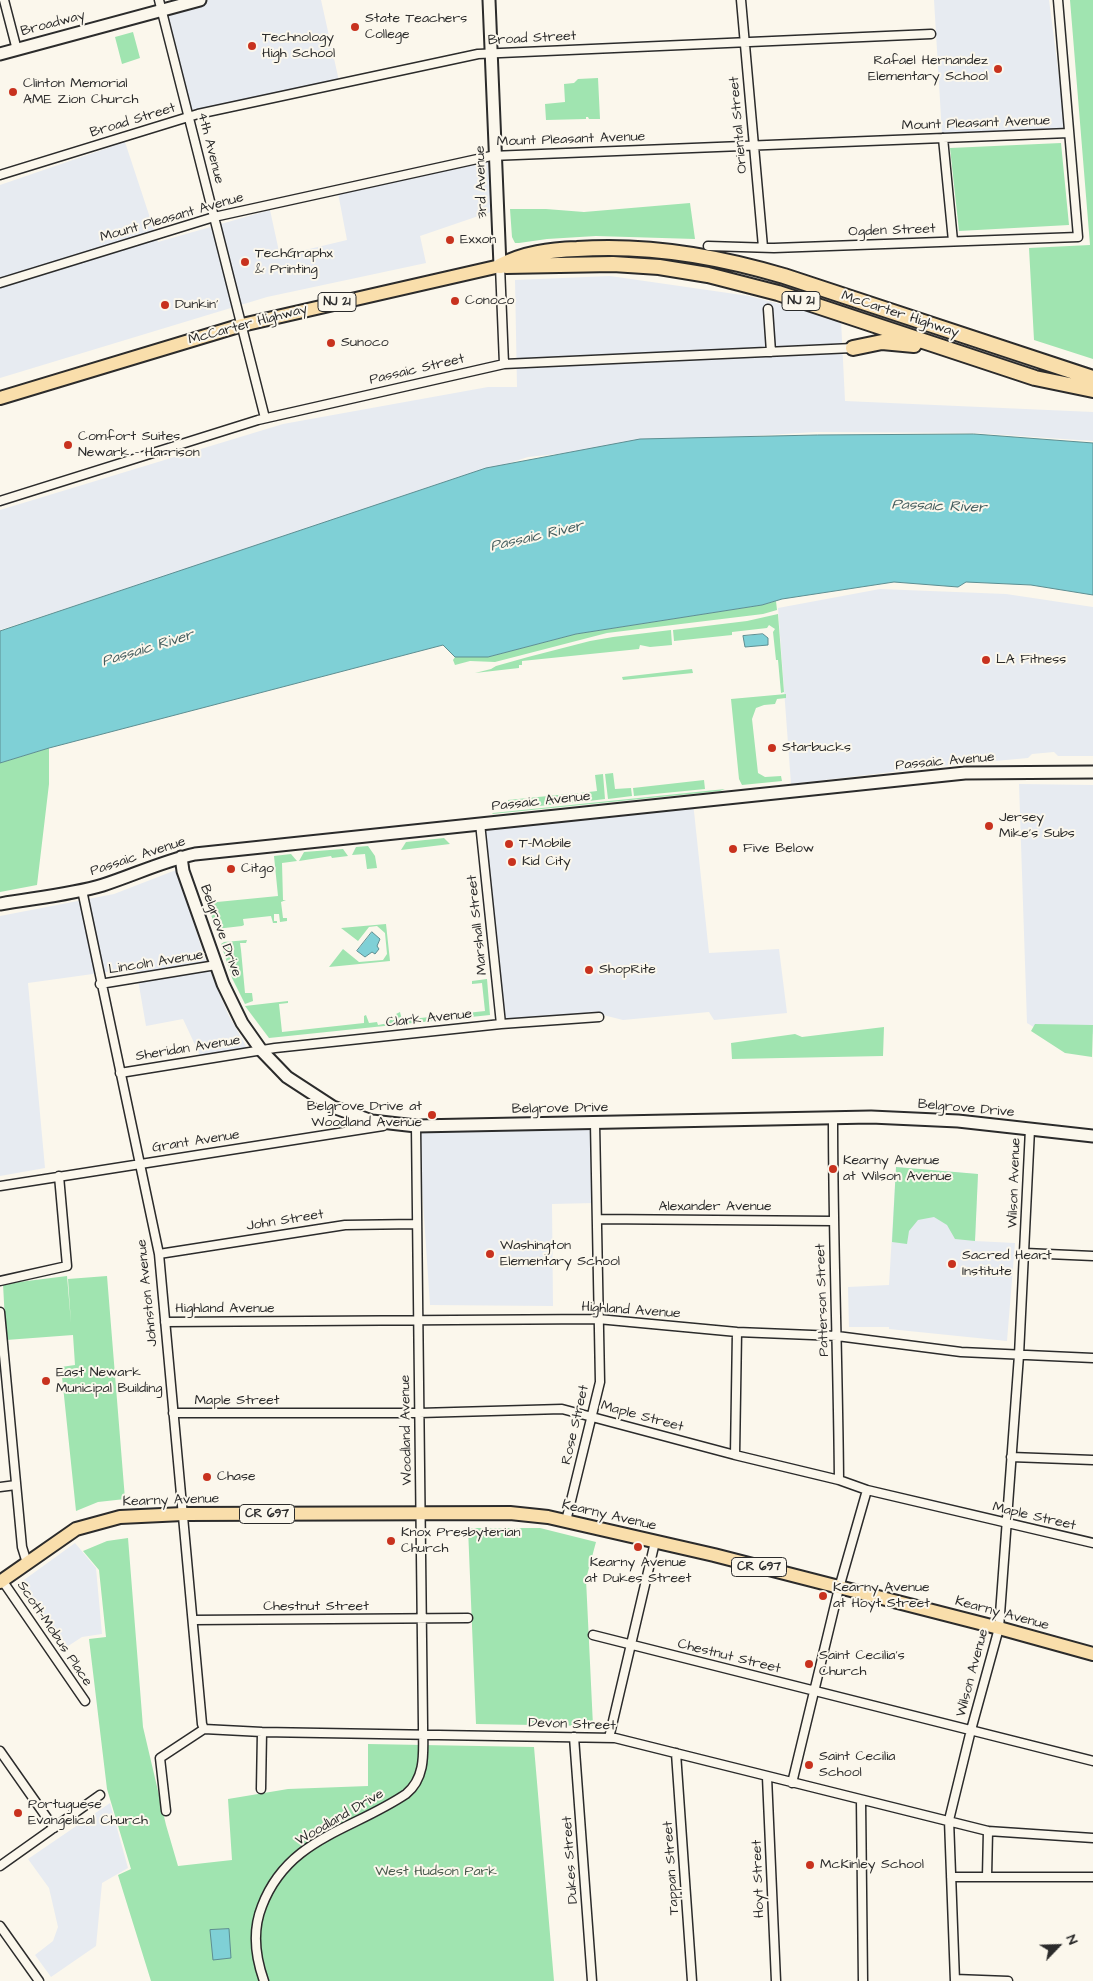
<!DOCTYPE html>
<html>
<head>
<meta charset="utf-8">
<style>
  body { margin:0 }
  #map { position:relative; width:1093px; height:1981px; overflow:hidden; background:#fbf7ec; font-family:"Architects Daughter",sans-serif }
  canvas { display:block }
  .north { position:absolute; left:1033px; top:1921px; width:50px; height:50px; -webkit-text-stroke:4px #fbf7ec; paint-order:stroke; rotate:66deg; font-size:14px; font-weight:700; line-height:20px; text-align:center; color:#2b2b2b }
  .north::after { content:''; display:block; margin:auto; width:18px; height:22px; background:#2b2b2b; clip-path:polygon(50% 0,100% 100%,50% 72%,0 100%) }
</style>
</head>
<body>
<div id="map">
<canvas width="1093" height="1981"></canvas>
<div class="north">N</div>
</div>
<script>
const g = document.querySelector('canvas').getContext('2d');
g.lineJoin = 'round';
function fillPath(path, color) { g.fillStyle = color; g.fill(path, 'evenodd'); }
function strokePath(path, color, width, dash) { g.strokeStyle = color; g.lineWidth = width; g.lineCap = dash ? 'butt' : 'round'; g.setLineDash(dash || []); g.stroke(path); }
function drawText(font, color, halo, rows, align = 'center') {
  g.font = font + ' "Architects Daughter",sans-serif'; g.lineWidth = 4; g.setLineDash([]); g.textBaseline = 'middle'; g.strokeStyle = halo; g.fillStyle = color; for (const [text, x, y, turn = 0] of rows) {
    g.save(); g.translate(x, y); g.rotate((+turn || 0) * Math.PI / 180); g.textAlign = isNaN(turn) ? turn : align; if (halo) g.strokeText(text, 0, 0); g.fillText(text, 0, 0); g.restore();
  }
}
fillPath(new Path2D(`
  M208 0H321L339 81 190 114 162 12Z
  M934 0H1049L1066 130 942 134Z
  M125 142 158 242 270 210 280 256 347 240 338 193 492 159 496 210 420 236 426 263 267 297 0 378V185Z
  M610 276 749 296 841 320 845 401 1093 412V441L975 433 816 432 703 439 528 457 0 630V510L283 424 488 387H517L515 280Z
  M880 589 1006 594 1093 607V756H1058L1054 752 1032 754 1028 758 951 765 791 784 778 608Z
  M1019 784 1093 785V1034L1042 1032 1027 1023Z
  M693 802 709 953 779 949 787 1013 714 1020 709 1012 623 1020 599 1014 499 1026 478 825Z
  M176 870 206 961 228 1014 247 1048 203 1062 183 1019 146 1026 136 968 28 983 45 1168 0 1176V916L114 894Z
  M593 1123 594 1203 552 1204 553 1306 430 1305 418 1129Z
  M896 1167 978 1174 975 1241 1015 1243 1007 1341 889 1329V1327H849L848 1287 889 1285Z
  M75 1543 96 1568 102 1634 82 1637 62 1650 17 1585Z
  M110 1803 128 1868 102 1883 96 1946 51 1977 35 1955 53 1941 58 1927 49 1888 28 1859Z`), '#e7ebf1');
fillPath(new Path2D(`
  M1070 0H1093V359L1034 340 1029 248 1090 245Z
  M133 32 140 58 122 64 115 37Z
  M598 78 600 119H589L588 117H586V119L546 120 545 104 565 102 564 84 574 83 578 79Z
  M1061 143 1069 225 959 231 950 148Z
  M690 203 695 239 596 236 547 239 519 243H515L512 237 510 209H546L584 212Z
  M776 601 777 610 763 614 607 633 495 662 470 661 455 665 453 660 455 657H488L576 634 762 605Z
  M778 614 784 692 781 693 778 660H776L773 632 775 629 769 625 767 628 732 632V635L674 641 673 630 747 621Z
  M671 630 672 645 650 647 640 645 639 649 522 661V665H519V668L475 673 491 669 496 666 528 657 590 641 613 637Z
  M692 669 693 673 623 680 622 677Z
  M786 694V698L777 699 775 704 764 705 756 708 752 719 758 773 765 777 781 776 782 781 742 785 739 779 731 699Z
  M49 748V784L37 885 0 892V763Z
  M613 773 615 789 631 788 632 796 608 799 605 774Z
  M603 774 605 799 581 802 580 793 597 791 595 775Z
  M704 780 705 789 634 796 633 788Z
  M725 789 720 791 492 814 493 813Z
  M578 793 579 802 509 809 508 800Z
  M444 838 450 844 401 850 406 842Z
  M368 846 375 856 377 868 367 869 365 854 352 855 356 847Z
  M343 849 348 856 332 858 331 856 299 861 304 852Z
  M291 854 297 861 282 863 283 900H286L281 902 283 918H287V921L280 922 279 914H274V921H277V923H273L271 916 243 919 244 925 242 926 216 929 207 903 278 896 274 856Z
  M386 924 390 961 329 967 343 949 359 962 383 960 387 954 385 933 377 926 369 927 358 941 341 928Z
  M247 940 246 943H240L241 950 245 993H252L253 1001 245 1004 232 978 221 944 224 942Z
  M487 979 490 1015 269 1038 245 1006 288 1001V1003L279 1004 282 1032 364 1023V1016L366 1015 369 1023 377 1022 378 1025 389 1023V1020L397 1019 396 1014 400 1012 402 1020 485 1011 482 983 472 984V981Z
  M1035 1024 1093 1025 1092 1057 1065 1053 1031 1031Z
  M884 1027 883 1056 732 1059 731 1043 795 1034 802 1037Z
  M896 1167 978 1174 975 1241 955 1239 947 1225 934 1217 918 1220 909 1231 907 1244 892 1242Z
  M67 1276 71 1323 68 1279 107 1276 125 1499 98 1502 76 1511 61 1367 75 1365 73 1335 6 1340 3 1284Z
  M468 1528H540L596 1542 586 1579 593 1726 476 1724Z
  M128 1538 143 1727 166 1825 178 1866 232 1860 228 1799 288 1789 368 1786V1744L534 1747 554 1981H151L118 1875 131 1869 107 1789 89 1639 106 1637 99 1570 83 1551 107 1541Z`), '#a0e4b0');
const water = new Path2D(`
  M974 434 1093 443V595L1031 585 966 582 958 587 894 582 782 599 762 605 576 634 488 657H455L443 645 49 748 0 763V631L486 468 640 439 817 435Z
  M763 634 768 638V645L745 647 743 636Z
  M372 932 380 939 377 946 379 949 375 954 372 952 365 957 357 951Z
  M229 1929 231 1958 213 1960 210 1930Z`);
fillPath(water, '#7fd0d6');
strokePath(water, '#5d8e92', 1);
const street = new Path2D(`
  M4 0 17 50
  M159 0 265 418
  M741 0 763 247
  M943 138 953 241
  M0 175 198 114 478 54 931 34
  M708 246 774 248 1078 237 1058 0
  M500 266 504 364
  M0 283 214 217 491 156 1069 133
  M768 309 771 352
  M0 501 258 420 504 364 853 348
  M480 823 501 1024
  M82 890 159 1254 202 1724 204 1729
  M100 984 216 965
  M120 1073 275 1048 501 1024 599 1017
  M833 1118C833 1239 838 1360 839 1480
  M0 1186 383 1126
  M597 1219 833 1221
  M1025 1253 1093 1256
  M159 1254 345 1225 417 1224
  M0 1281 67 1266 59 1176
  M0 1312 22 1547 27 1563
  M165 1322 598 1319 737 1332 837 1336 961 1352 1093 1358
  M173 1413H419L562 1409 735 1455 839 1480 867 1490 1093 1543
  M735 1455 737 1332
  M1011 1457 1093 1460
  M0 1487 16 1485
  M566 1521 600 1382 595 1123
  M2 1580 85 1701
  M193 1620 468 1618
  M593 1635 1093 1761
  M204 1729 262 1732 615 1738 988 1831 1093 1838
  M574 1737 592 1981
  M609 1738 655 1542
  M0 1751 54 1828
  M676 1753 692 1981
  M767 1777 776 1981
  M792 1783 839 1588 867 1490
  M261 1789 262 1732
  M861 1800 863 1981
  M166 1811 160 1758 204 1729
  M0 1866 100 1795
  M951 1877H1093
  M987 1877 988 1831
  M0 1926 39 1981
  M955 1979 1008 1981
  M264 1981C255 1956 252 1931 262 1906 288 1838 351 1831 406 1794 427 1777 423 1750 423 1725L416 1126
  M955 1981 949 1820 971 1730 999 1628 1019 1355 1030 1129`);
const secondary = new Path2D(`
  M489 0 500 266
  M0 54 200 0
  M181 857 183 871 223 984 242 1023 261 1050 287 1077 333 1107 372 1121 416 1126 871 1117 958 1121 1093 1136
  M0 904C34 898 70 895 103 885 134 875 163 861 195 854L965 773 1093 772`);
const primary = new Path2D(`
  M0 398 242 325 500 266
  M0 1582 76 1529 120 1517 183 1514 510 1513 548 1517 714 1555 999 1628 1093 1654`);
const highway = new Path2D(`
  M500 266C524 253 550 250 577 249 648 244 717 256 784 276L1093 378
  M506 266 613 264 659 267 708 275 778 293 1035 378 1093 390
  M853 348 882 342 914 345`);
strokePath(street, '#2b2b2b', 11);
strokePath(secondary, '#2b2b2b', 15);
strokePath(primary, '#2b2b2b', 16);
strokePath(highway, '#2b2b2b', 18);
strokePath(street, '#fbf7ec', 8);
strokePath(secondary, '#fbf7ec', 11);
strokePath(primary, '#f9deab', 12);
strokePath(highway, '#f9deab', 14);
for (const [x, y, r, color] of [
  [355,27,5,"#c8321e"],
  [252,46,5,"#c8321e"],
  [998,69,5,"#c8321e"],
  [13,92,5,"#c8321e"],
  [450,240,5,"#c8321e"],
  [245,262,5,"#c8321e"],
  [455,301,5,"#c8321e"],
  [165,305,5,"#c8321e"],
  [331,343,5,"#c8321e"],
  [68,445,5,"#c8321e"],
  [986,660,5,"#c8321e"],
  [772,748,5,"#c8321e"],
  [989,826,5,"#c8321e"],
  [509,844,5,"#c8321e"],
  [733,849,5,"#c8321e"],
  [512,862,5,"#c8321e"],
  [231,869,5,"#c8321e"],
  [589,970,5,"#c8321e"],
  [432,1115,5,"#c8321e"],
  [833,1169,5,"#c8321e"],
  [490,1254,5,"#c8321e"],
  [952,1264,5,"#c8321e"],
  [46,1381,5,"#c8321e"],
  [207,1477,5,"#c8321e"],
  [391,1541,5,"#c8321e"],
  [638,1547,5,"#c8321e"],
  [823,1596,5,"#c8321e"],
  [809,1664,5,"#c8321e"],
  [809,1765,5,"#c8321e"],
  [18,1813,5,"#c8321e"],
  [810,1865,5,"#c8321e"]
]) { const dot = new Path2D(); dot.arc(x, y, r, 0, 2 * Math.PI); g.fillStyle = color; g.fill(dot); strokePath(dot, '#fbf7ec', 2); }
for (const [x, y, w] of [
  [801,301,38],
  [337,302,38],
  [267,1514,55],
  [759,1567,55]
]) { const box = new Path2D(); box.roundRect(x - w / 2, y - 9.5, w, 19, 4); g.fillStyle = '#fbf7ec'; g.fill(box); strokePath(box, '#2b2b2b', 1); }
drawText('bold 12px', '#2b2b2b', null, [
  ["NJ 21",801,301],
  ["NJ 21",337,302],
  ["CR 697",267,1514],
  ["CR 697",759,1567]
]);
drawText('14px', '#2b2b2b', '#fbf7ec', [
  ["State Teachers",365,19],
  ["College",365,35],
  ["Technology",262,38],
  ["High School",262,54],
  ["Rafael Hernandez",988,61,"right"],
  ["Elementary School",988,77,"right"],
  ["Clinton Memorial",23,84],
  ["AME Zion Church",23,100],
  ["Exxon",460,240],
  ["TechGraphx",255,254],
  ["& Printing",255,270],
  ["Conoco",465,301],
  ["Dunkin'",175,305],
  ["Sunoco",341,343],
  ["Comfort Suites",78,437],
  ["Newark - Harrison",78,453],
  ["LA Fitness",996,660],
  ["Starbucks",782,748],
  ["Jersey",999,818],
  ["Mike's Subs",999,834],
  ["T-Mobile",519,844],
  ["Five Below",743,849],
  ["Kid City",522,862],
  ["Citgo",241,869],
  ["ShopRite",599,970],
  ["Belgrove Drive at",422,1107,"right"],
  ["Woodland Avenue",422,1123,"right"],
  ["Kearny Avenue",843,1161],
  ["at Wilson Avenue",843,1177],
  ["Washington",500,1246],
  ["Elementary School",500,1262],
  ["Sacred Heart",962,1256],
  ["Institute",962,1272],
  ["East Newark",56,1373],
  ["Municipal Building",56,1389],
  ["Chase",217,1477],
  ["Knox Presbyterian",401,1533],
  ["Church",401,1549],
  ["Kearny Avenue",638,1563,"center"],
  ["at Dukes Street",638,1579,"center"],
  ["Kearny Avenue",833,1588],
  ["at Hoyt Street",833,1604],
  ["Saint Cecilia's",819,1656],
  ["Church",819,1672],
  ["Saint Cecilia",819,1757],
  ["School",819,1773],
  ["Portuguese",28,1805],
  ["Evangelical Church",28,1821],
  ["McKinley School",820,1865]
], 'left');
drawText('14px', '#2b2b2b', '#fbf7ec', [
  ["Broadway",53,24,-15],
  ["Broad Street",532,39,-3],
  ["Broad Street",133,121,-17],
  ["Mount Pleasant Avenue",976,124,-2],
  ["Oriental Street",739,125,-95],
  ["Mount Pleasant Avenue",571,140,-2],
  ["4th Avenue",210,148,76],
  ["3rd Avenue",482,182,-92],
  ["Mount Pleasant Avenue",172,218,-16],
  ["Ogden Street",892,231,-2],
  ["McCarter Highway",900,315,18],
  ["McCarter Highway",248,325,-15],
  ["Passaic Street",417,370,-13],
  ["Passaic Avenue",945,762,-5],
  ["Passaic Avenue",541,802,-6],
  ["Passaic Avenue",138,857,-18],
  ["Marshall Street",478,925,-96],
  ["Belgrove Drive",220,931,70],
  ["Lincoln Avenue",156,963,-9],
  ["Clark Avenue",429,1019,-6],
  ["Sheridan Avenue",188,1049,-9],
  ["Belgrove Drive",560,1109,-1],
  ["Belgrove Drive",966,1109,5],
  ["Grant Avenue",196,1142,-9],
  ["Wilson Avenue",1015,1183,-88],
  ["Alexander Avenue",715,1207],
  ["John Street",285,1221,-9],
  ["Johnston Avenue",148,1293,-96],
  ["Patterson Street",823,1300,-92],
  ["Highland Avenue",225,1309],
  ["Highland Avenue",631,1311,4],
  ["Maple Street",237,1401],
  ["Maple Street",642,1417,15],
  ["Rose Street",576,1425,-77],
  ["Woodland Avenue",407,1430,-91],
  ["Kearny Avenue",171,1501,-2],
  ["Kearny Avenue",609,1516,13],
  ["Maple Street",1034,1517,13],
  ["Chestnut Street",316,1607],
  ["Kearny Avenue",1002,1614,15],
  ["Scott-Mobus Place",54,1634,56],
  ["Chestnut Street",729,1657,14],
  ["Wilson Avenue",973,1673,-75],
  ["Devon Street",572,1725,2],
  ["Woodland Drive",340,1818,-30],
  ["Dukes Street",571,1860,-94],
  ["Tappan Street",672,1868,-94],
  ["Hoyt Street",759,1879,-92]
]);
drawText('14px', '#48594c', '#fbf7ec', [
  ["West Hudson Park",436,1872]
]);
drawText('italic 15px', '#445d5e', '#fbf7ec', [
  ["Passaic River",939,507,2],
  ["Passaic River",537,537,-13],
  ["Passaic River",148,649,-17]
]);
</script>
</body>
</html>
